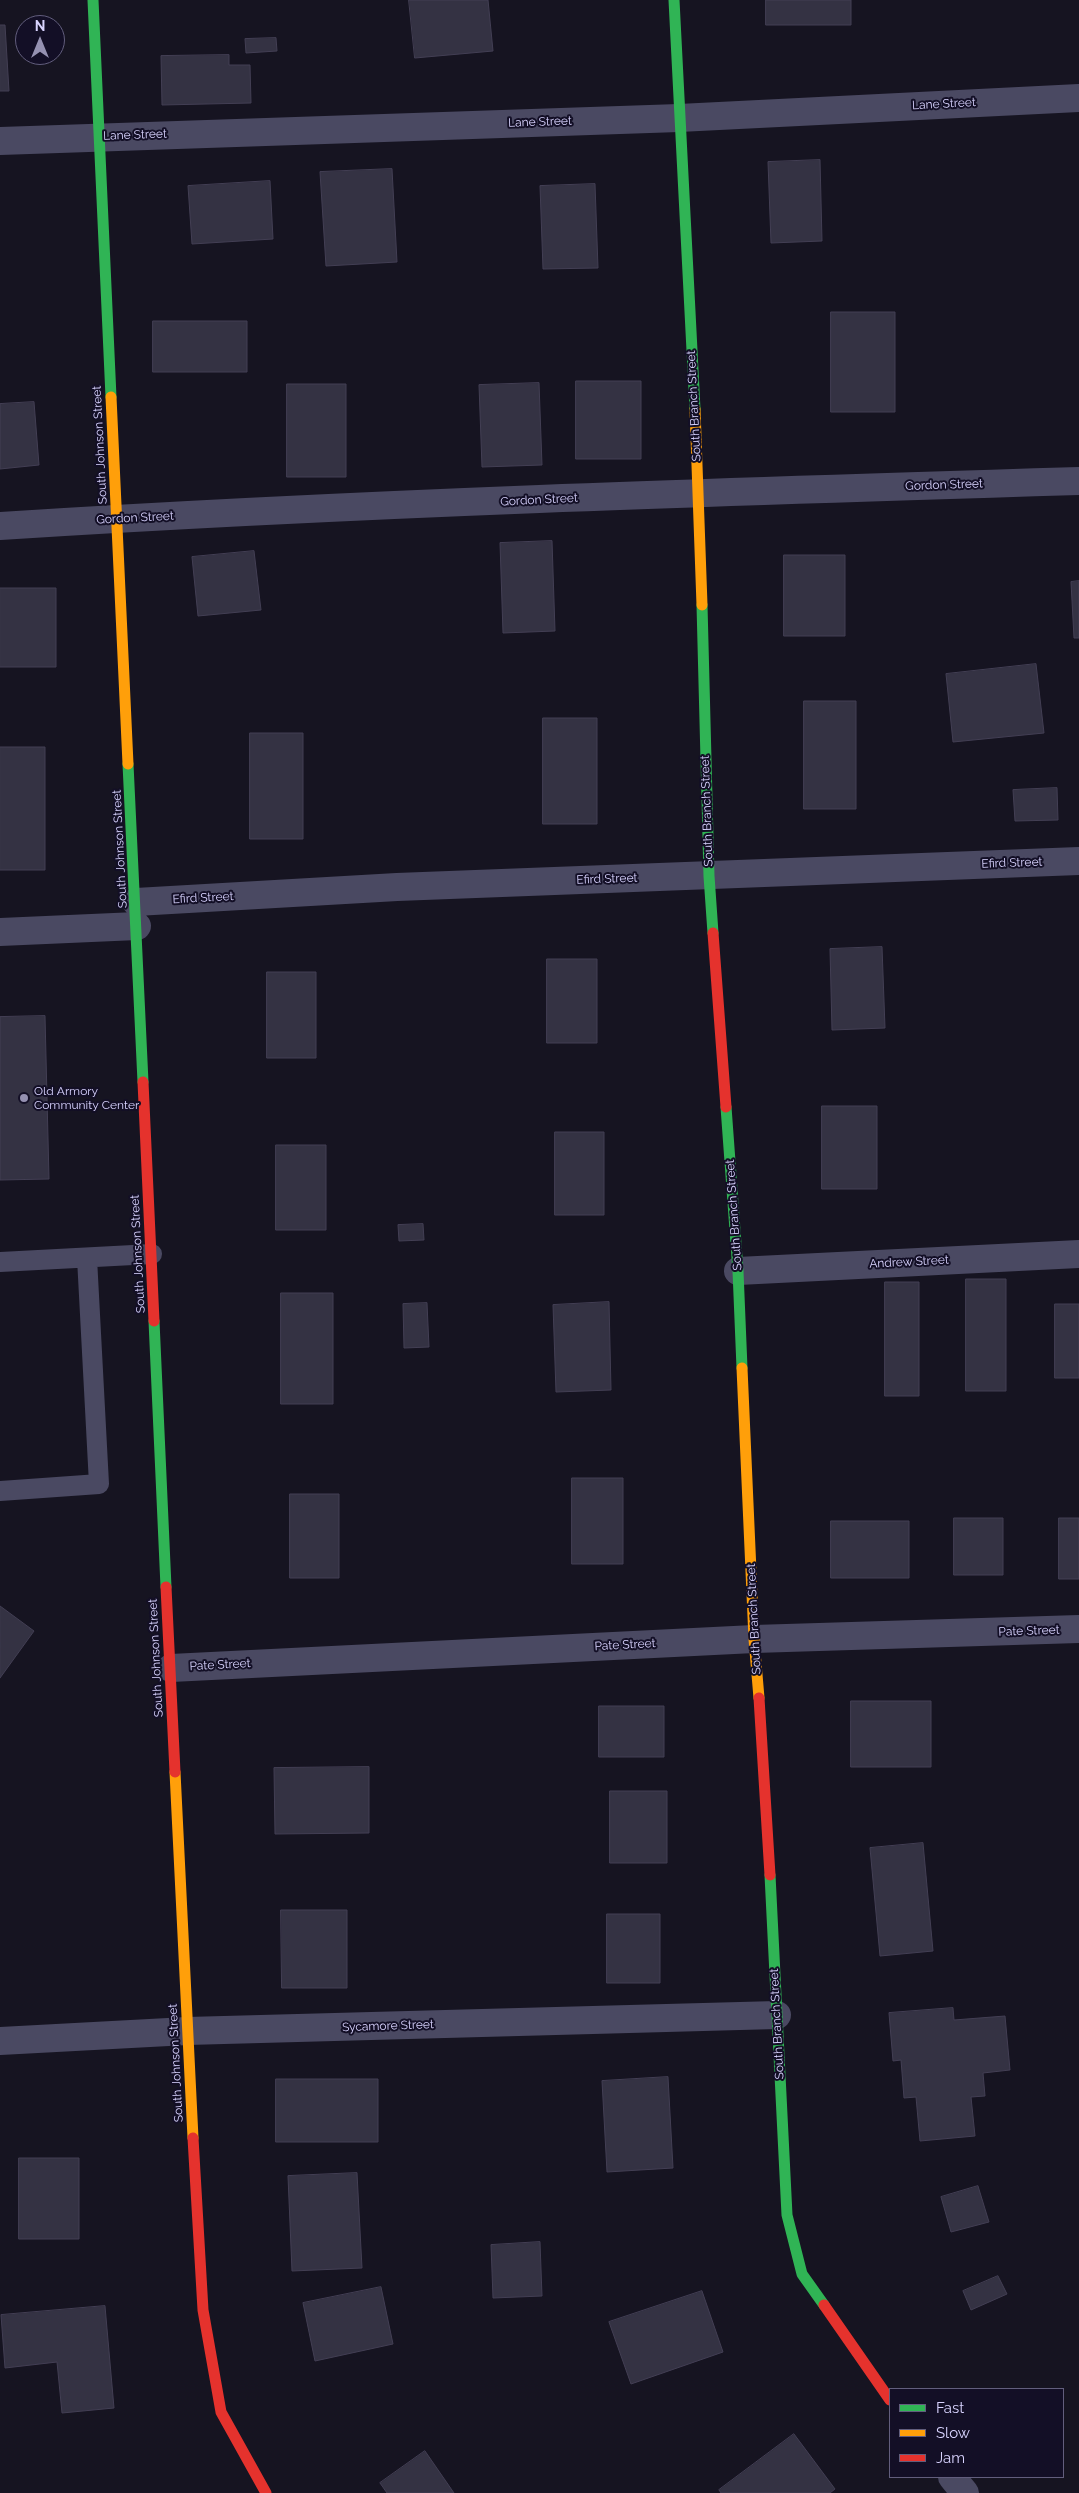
<!DOCTYPE html>
<html>
<head>
<meta charset="utf-8">
<style>
  body { margin:0 }
  #map { position:relative; width:1079px; height:2493px; overflow:hidden; background:#161421; font-family:Raleway,sans-serif }
  canvas { display:block }
  .legend { position:absolute; left:889px; top:2388px; width:175px; height:90px; box-sizing:border-box; background:#130f26; border:1px solid #625e7d; margin:0; padding:6px 9px; list-style:none; font-size:15px; color:#d9d4ff }
  .legend li { display:flex; align-items:center; gap:10px; height:25px }
  .legend b { width:25px; border:1px solid #625e7d }
  .north { position:absolute; left:15px; top:15px; width:50px; height:50px; box-sizing:border-box; background:#130f26; border:1px solid #625e7d; border-radius:50%; rotate:0deg; font-size:14px; font-weight:700; line-height:20px; text-align:center; color:#d9d4ff }
  .north::after { content:''; display:block; margin:auto; width:18px; height:22px; background:#9591b1; clip-path:polygon(50% 0,100% 100%,50% 72%,0 100%) }
</style>
</head>
<body>
<div id="map">
<canvas width="1079" height="2493"></canvas>
<ul class="legend">
<li><b style="height:6px;background:#30b455"></b>Fast</li>
<li><b style="height:6px;background:#ff9f0a"></b>Slow</li>
<li><b style="height:6px;background:#e5322d"></b>Jam</li>
</ul>
<div class="north">N</div>
</div>
<script>
const g = document.querySelector('canvas').getContext('2d');
g.lineJoin = 'round';
function fillPath(path, color) { g.fillStyle = color; g.fill(path, 'evenodd'); }
function strokePath(path, color, width, dash) { g.strokeStyle = color; g.lineWidth = width; g.lineCap = dash ? 'butt' : 'round'; g.setLineDash(dash || []); g.stroke(path); }
function drawText(font, color, halo, rows, align = 'center') {
  g.font = font + ' Raleway,sans-serif'; g.lineWidth = 4; g.setLineDash([]); g.textBaseline = 'middle'; g.strokeStyle = halo; g.fillStyle = color; for (const [text, x, y, turn = 0] of rows) {
    g.save(); g.translate(x, y); g.rotate((+turn || 0) * Math.PI / 180); g.textAlign = isNaN(turn) ? turn : align; if (halo) g.strokeText(text, 0, 0); g.fillText(text, 0, 0); g.restore();
  }
}
const building = new Path2D(`
  M409 0H488L493 51 415 58Z
  M766 0H851V25H766Z
  M0 25H5L9 91H0Z
  M276 38 277 51 246 53 245 39Z
  M229 55V65H250L251 103 162 105 161 56Z
  M820 160 822 241 771 243 768 162Z
  M392 169 397 262 326 266 320 172Z
  M270 181 273 239 192 244 188 186Z
  M595 184 598 268 543 269 540 186Z
  M831 312H895V412H831Z
  M153 321H247V372H153Z
  M576 381H641V459H576Z
  M539 383 542 465 482 467 479 385Z
  M287 384H346V477H287Z
  M34 402 39 465 0 469V404Z
  M552 541 555 631 503 633 500 543Z
  M254 551 261 610 198 616 192 557Z
  M784 555H845V636H784Z
  M1079 581V638H1074L1071 582Z
  M0 588H56V667H0Z
  M1036 664 1044 733 953 742 946 674Z
  M804 701H856V809H804Z
  M543 718H597V824H543Z
  M250 733H303V839H250Z
  M0 747H45V870H0Z
  M1057 788 1058 820 1015 821 1013 790Z
  M882 947 885 1028 832 1030 830 949Z
  M547 959H597V1043H547Z
  M267 972H316V1058H267Z
  M45 1016 49 1179 0 1180V1017Z
  M822 1106H877V1189H822Z
  M555 1132H604V1215H555Z
  M276 1145H326V1230H276Z
  M423 1224 424 1240 399 1241 398 1225Z
  M966 1279H1006V1391H966Z
  M885 1282H919V1396H885Z
  M281 1293H333V1404H281Z
  M609 1302 611 1390 556 1392 553 1305Z
  M427 1303 429 1347 404 1348 403 1304Z
  M1055 1304H1079V1378H1055Z
  M572 1478H623V1564H572Z
  M290 1494H339V1578H290Z
  M954 1518H1003V1575H954Z
  M1059 1518H1079V1579H1059Z
  M831 1521H909V1578H831Z
  M0 1606 34 1631 0 1678Z
  M851 1701H931V1767H851Z
  M599 1706H664V1757H599Z
  M369 1767V1833L275 1834 274 1768Z
  M610 1791H667V1863H610Z
  M923 1843 933 1951 880 1956 870 1848Z
  M281 1910H347V1988H282Z
  M607 1914H660V1983H607Z
  M953 2008 954 2020 1005 2016 1010 2070 983 2073 985 2096 971 2097 975 2136 920 2141 916 2097 904 2098 901 2060 893 2061 889 2013Z
  M668 2077 673 2168 607 2172 602 2081Z
  M276 2079H378V2142H276Z
  M19 2158H79V2239H19Z
  M357 2173 362 2268 292 2271 288 2176Z
  M978 2186 989 2222 951 2232 941 2197Z
  M540 2242 542 2296 493 2298 491 2245Z
  M998 2276 1007 2294 971 2310 963 2291Z
  M381 2287 393 2344 315 2361 303 2303Z
  M702 2291 723 2352 631 2384 609 2322Z
  M105 2306 114 2408 62 2413 57 2362 5 2368 1 2315Z
  M794 2434 835 2489 830 2493H721L719 2490Z
  M425 2451 454 2493H387L380 2483Z`);
fillPath(building, '#343243');
strokePath(building, '#433f54', 1);
strokePath(new Path2D(`
  M0 1262 152 1254
  M0 1491 99 1484 87 1258`), '#4a4962', 20);
strokePath(new Path2D(`
  M0 141 679 118 1079 98
  M0 526C359 503 719 492 1079 481
  M136 902 397 887 1079 861
  M0 932 137 926
  M738 1271 1079 1254
  M171 1668 754 1639 1079 1629
  M0 2041 187 2031 777 2015
  M952 2477 965 2493`), '#4a4962', 28);
strokePath(new Path2D(`
  M93 0 111 397
  M674 0 695 409
  M702 605 709 876 713 933
  M128 764 143 1082
  M726 1107 738 1271 742 1368
  M154 1321 166 1587
  M770 1875 787 2215 802 2274 824 2305`), '#30b455', 11);
strokePath(new Path2D(`
  M111 397 128 764
  M695 409 702 605
  M742 1368 754 1639 759 1698
  M175 1772 193 2138`), '#ff9f0a', 11);
strokePath(new Path2D(`
  M713 933 726 1107
  M143 1082 154 1321
  M166 1587 175 1772
  M759 1698 770 1875
  M193 2138 203 2310 221 2412 266 2493
  M824 2305 890 2400`), '#e5322d', 11);
for (const [x, y, r, color] of [
  [24,1098,5,"#9591b1"]
]) { const dot = new Path2D(); dot.arc(x, y, r, 0, 2 * Math.PI); g.fillStyle = color; g.fill(dot); strokePath(dot, '#130f26', 2); }
drawText('12px', '#d9d4ff', '#130f26', [
  ["Lane Street",944,104,-3],
  ["Lane Street",540,122,-2],
  ["Lane Street",135,135,-2],
  ["South Branch Street",694,406,-93],
  ["South Johnson Street",100,445,-93],
  ["Gordon Street",944,485,-2],
  ["Gordon Street",539,500,-3],
  ["Gordon Street",135,518,-3],
  ["South Branch Street",707,811,-92],
  ["South Johnson Street",120,849,-93],
  ["Efird Street",1012,863,-2],
  ["Efird Street",607,879,-2],
  ["Efird Street",203,898,-3],
  ["South Branch Street",734,1215,-94],
  ["South Johnson Street",138,1254,-93],
  ["Andrew Street",909,1262,-3],
  ["South Branch Street",754,1619,-93],
  ["Pate Street",1029,1631,-2],
  ["Pate Street",625,1645,-3],
  ["South Johnson Street",156,1658,-93],
  ["Pate Street",220,1665,-3],
  ["South Branch Street",777,2024,-93],
  ["Sycamore Street",388,2026,-2],
  ["South Johnson Street",176,2063,-93]
]);
drawText('12px', '#d9d4ff', '#130f26', [
  ["Old Armory",34,1091],
  ["Community Center",34,1105]
], 'left');
</script>
</body>
</html>
